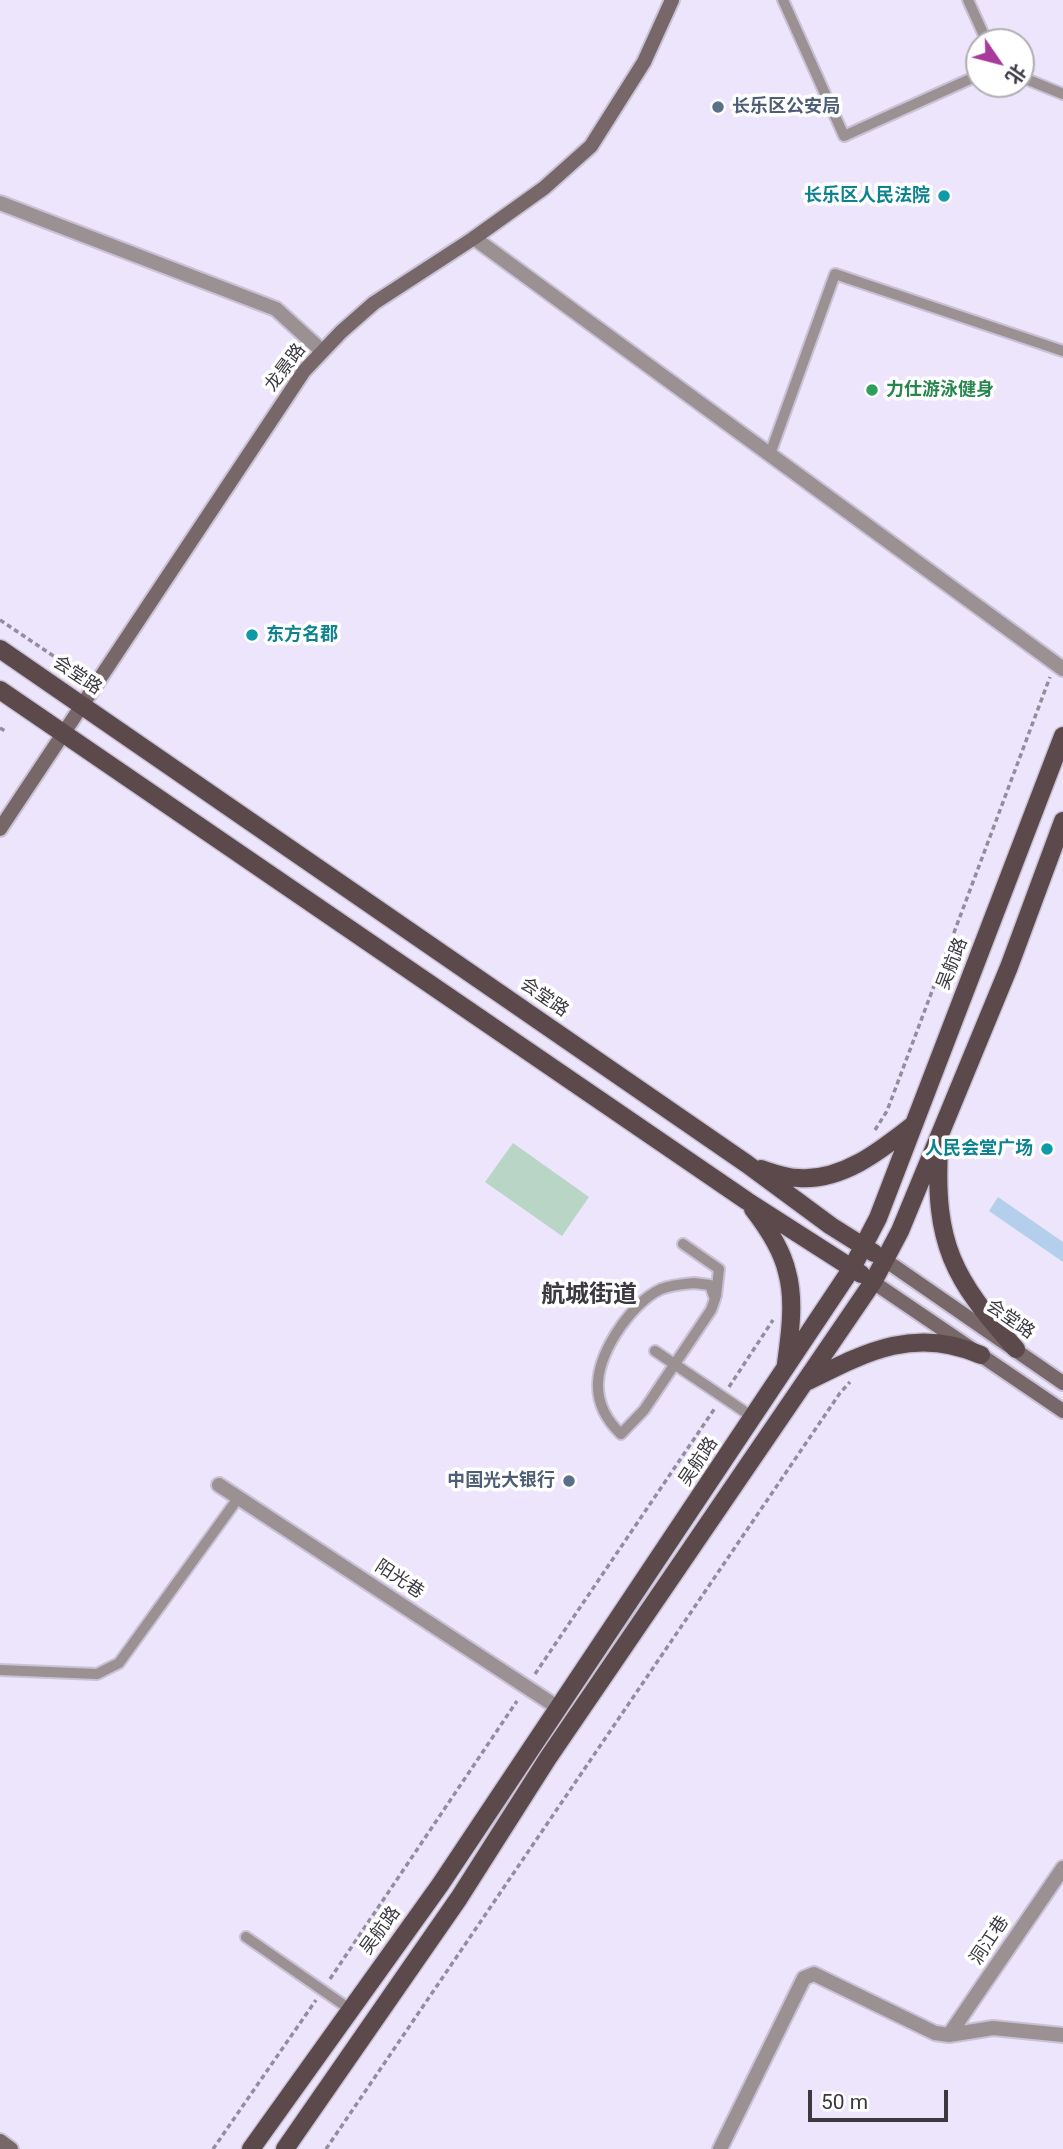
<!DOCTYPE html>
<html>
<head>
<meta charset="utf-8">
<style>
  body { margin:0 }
  #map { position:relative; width:1063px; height:2149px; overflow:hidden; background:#ede5fb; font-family:Roboto,"Noto Sans SC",sans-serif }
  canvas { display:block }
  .north { position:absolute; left:965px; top:28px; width:70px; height:70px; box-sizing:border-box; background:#fff; border:2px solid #b1afb3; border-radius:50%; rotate:125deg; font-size:19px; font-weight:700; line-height:28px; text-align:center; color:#3b3840 }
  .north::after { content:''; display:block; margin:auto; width:24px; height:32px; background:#a83a99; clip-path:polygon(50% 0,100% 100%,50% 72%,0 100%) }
  .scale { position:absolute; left:808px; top:2090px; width:140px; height:32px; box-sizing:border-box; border:4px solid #3b3840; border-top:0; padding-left:9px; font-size:21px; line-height:24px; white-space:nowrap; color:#3b3840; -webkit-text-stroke:5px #fff; paint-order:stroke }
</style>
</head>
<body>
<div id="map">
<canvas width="1063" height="2149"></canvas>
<div class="north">北</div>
<div class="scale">50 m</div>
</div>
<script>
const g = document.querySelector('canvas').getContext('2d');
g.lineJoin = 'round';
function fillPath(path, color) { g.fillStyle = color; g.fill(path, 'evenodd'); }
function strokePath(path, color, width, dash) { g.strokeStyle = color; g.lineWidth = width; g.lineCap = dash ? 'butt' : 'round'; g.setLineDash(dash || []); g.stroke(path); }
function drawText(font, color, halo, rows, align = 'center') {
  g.font = font + ' Roboto,"Noto Sans SC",sans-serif'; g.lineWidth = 7; g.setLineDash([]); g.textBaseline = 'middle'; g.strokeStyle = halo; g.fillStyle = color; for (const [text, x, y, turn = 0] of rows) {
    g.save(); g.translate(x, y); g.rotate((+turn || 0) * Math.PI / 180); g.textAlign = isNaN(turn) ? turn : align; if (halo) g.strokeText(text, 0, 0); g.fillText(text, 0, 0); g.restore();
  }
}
fillPath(new Path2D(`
  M513 1143 589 1197 562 1236 485 1182Z`), '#b9d5c6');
fillPath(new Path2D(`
  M998 1197 1063 1242V1262L989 1211Z`), '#b3cfeb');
const lane = new Path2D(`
  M783 0 844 136 979 75
  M968 0 987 42
  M1021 77 1063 94
  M770 454 835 274 1063 351
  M683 1244 719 1269 716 1296
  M694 1283 710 1285 715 1299 711 1310 644 1410 621 1434C585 1400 596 1362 621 1326 632 1311 644 1297 661 1289 671 1285 684 1284 694 1283Z
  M655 1351 754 1418
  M0 1670 97 1674 119 1663 239 1497
  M246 1937 351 2010`);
const street = new Path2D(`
  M0 203 276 309 322 351
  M474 238 1063 669
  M219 1485 557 1707
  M949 2035 1063 1868
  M720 2149 804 1978 814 1974 935 2033 949 2035 993 2028 1063 2035`);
const secondary = new Path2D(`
  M0 829 304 371 341 332 374 303 474 238 544 188 591 146 644 62 672 0
  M885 1260 1063 1383
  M873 1282 1063 1411
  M0 2141 11 2149`);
const primary = new Path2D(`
  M0 649 747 1164 831 1226 874 1253
  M0 690 747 1201 861 1274
  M939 1148C934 1244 953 1279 1016 1349
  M761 1169C773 1173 786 1178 799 1178 843 1181 881 1150 913 1125
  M753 1209C767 1227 782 1250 787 1272 795 1300 790 1335 786 1364
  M808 1381C866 1352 915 1326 981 1355
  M251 2149 440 1885 852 1268 878 1218 1063 736
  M285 2149 459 1898 548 1758 873 1282 900 1231 1009 967 1063 821`);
strokePath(lane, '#c9c2d6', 14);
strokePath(street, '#c9c2d6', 18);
strokePath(secondary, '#c9c2d6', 18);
strokePath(primary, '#c9c2d6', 21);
strokePath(new Path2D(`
  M0 620 58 659
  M0 728 7 732
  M875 1130 887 1111 1050 677
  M729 1387 773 1320
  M535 1674 715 1408
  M330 1979 517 1701
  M213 2149 316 2000
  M326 2149 840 1393 850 1382`), '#938e9d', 3.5, [5, 3.5]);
strokePath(lane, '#9c9192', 10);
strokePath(street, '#9c9192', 14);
strokePath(secondary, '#776768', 14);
strokePath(primary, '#5c494b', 18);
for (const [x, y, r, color] of [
  [718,107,7,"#5c6f8a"],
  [944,196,7,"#0f9aa8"],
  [872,390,7,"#2e9e5b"],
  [252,635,7,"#0f9aa8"],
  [1047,1149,7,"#0f9aa8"],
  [569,1481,7,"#5c6f8a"]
]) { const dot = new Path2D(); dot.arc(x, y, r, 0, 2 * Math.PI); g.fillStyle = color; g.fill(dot); strokePath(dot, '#fff', 2.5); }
drawText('bold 18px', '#4e5e75', '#fff', [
  ["长乐区公安局",732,107],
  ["中国光大银行",555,1481,"right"]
], 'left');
drawText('bold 18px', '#0d838f', '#fff', [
  ["长乐区人民法院",930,196],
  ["东方名郡",266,635,"left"],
  ["人民会堂广场",1033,1149]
], 'right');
drawText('18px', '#3b3840', '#fff', [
  ["龙景路",286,368,-53],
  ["会堂路",77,676,34],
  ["吴航路",953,964,-69],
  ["会堂路",544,998,35],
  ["会堂路",1010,1320,35],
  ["吴航路",699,1462,-56],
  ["阳光巷",399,1580,33],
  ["吴航路",381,1931,-54],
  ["洞江巷",990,1941,-56]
]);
drawText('bold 18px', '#27864d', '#fff', [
  ["力仕游泳健身",886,390]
], 'left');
drawText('bold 24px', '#3b3840', '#fff', [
  ["航城街道",589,1296]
]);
</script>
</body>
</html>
